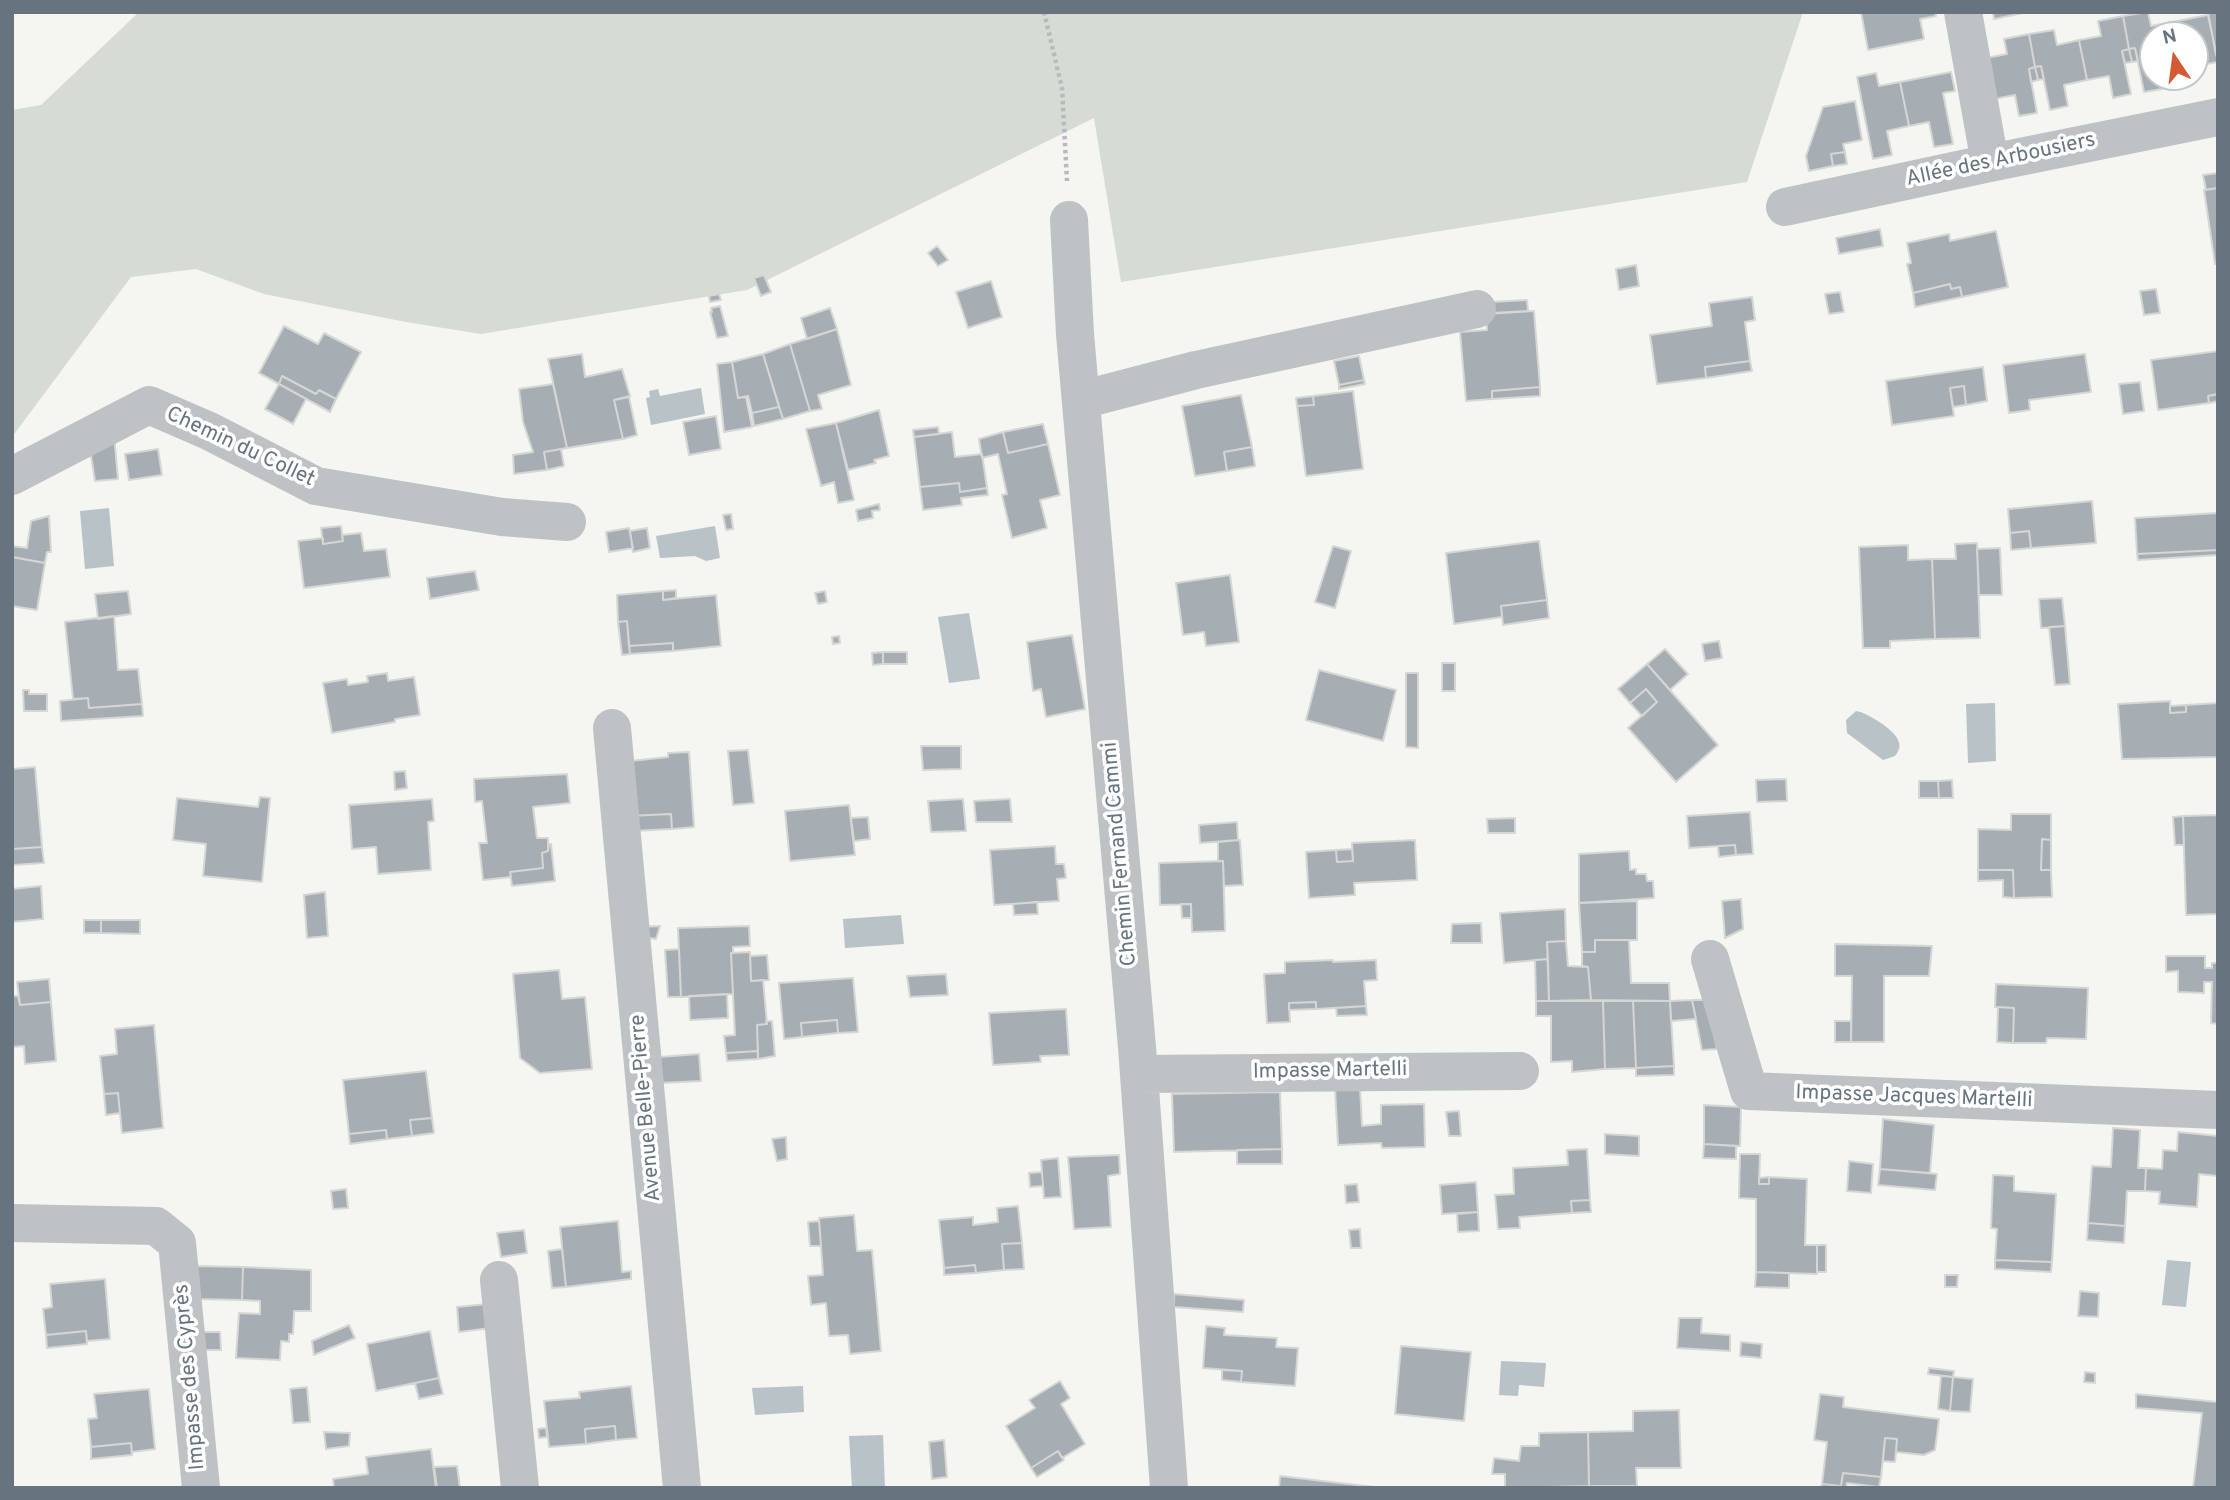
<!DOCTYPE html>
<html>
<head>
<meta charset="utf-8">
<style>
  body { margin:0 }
  #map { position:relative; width:2230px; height:1500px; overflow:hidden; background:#f5f5f1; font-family:Overpass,sans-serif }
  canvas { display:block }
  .frame { position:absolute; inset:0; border:14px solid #667480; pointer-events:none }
  .north { position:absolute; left:2139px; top:21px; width:70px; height:70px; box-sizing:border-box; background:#fff; border:2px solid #c2c7cc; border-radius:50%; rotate:347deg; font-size:19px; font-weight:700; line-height:28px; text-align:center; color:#667480 }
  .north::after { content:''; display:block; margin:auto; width:24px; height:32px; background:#d35a33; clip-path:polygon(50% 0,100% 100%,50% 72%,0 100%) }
</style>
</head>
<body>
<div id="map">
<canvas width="2230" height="1500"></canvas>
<div class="frame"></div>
<div class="north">N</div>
</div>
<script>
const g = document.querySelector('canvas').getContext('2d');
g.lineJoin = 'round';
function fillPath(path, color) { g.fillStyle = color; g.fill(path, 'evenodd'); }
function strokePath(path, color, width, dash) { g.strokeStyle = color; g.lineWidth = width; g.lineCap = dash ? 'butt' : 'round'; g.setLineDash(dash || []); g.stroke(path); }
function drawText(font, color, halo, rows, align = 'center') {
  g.font = font + ' Overpass,sans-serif'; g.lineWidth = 7; g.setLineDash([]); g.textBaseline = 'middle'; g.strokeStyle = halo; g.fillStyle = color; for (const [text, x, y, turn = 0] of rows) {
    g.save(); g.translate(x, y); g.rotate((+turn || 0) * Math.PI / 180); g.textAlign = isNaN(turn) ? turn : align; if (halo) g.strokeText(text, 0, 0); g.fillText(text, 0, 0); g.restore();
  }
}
fillPath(new Path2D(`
  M139 12H1803L1747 182 1121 282 1094 118 747 290 481 334 406 322 264 294 196 269 131 277 12 437V110L41 105Z`), '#d6dbd3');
fillPath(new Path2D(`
  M701 388 705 414 651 425 646 398 650 397 649 391 658 389 660 396Z
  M109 508 114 566 85 569 80 511Z
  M715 526 720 558 706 561 695 556 660 558 656 536Z
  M969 613 980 679 949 683 938 617Z
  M1995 703 1996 761 1968 763 1966 704Z
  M1856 711C1866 712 1895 730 1898 740 1901 746 1899 751 1895 756L1883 760 1847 733 1846 720Z
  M901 915 904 944 845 948 843 919Z
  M2167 1260 2191 1262 2186 1307 2162 1305Z
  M1501 1361 1546 1363 1544 1387 1519 1385 1518 1396 1499 1395Z
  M803 1386 804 1412 755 1415 752 1388Z
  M883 1435 885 1488H852L849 1436Z`), '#b8c2c7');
const building = new Path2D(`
  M1861 12H1935L1936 16 1920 19 1924 39 1868 50Z
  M1993 12H2028L1994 19Z
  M2148 12 2151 26 2172 22 2175 35H2153V77H2160L2162 89 2144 92 2135 48 2129 49 2123 16Z
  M2208 12H2218V55H2216Z
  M2208 15 2218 62 2195 66V35H2175L2172 22Z
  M2123 16 2129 49 2122 51 2131 94 2113 98 2109 76 2087 80 2079 40 2101 36 2098 21Z
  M2054 30 2057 45 2079 40 2087 80 2064 85 2068 106 2050 110 2041 66 2035 67 2029 34Z
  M2029 34 2035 67 2029 69 2037 113 2019 116 2015 95 1994 99 1986 58 2007 54 2004 39Z
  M2135 48 2138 61 2132 62 2129 49Z
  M2129 49 2132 62 2125 63 2122 51Z
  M2041 66 2044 79 2038 80 2035 67Z
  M2035 67 2038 80 2031 82 2029 69Z
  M1951 72 1955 91 1943 93 1953 144 1934 147 1929 122 1909 126 1900 82Z
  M1876 73 1879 86 1900 82 1909 126 1887 131 1892 155 1873 159 1857 77Z
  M1855 101 1862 140 1843 144 1845 152 1831 154 1833 166 1809 171 1806 156 1823 107Z
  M1845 152 1847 164 1833 166 1831 154Z
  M2218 173V188L2206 190 2203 175Z
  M2218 188V264H2215L2204 190Z
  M1880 229 1883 246 1839 254 1836 238Z
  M1996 231 2008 287 1962 297 1960 287 1951 289 1950 284 1913 293 1907 264 1911 263 1907 243 1949 234 1950 241Z
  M937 246 948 260 938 266 928 253Z
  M1636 265 1639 286 1619 290 1616 269Z
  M764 275 771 292 761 296 754 278Z
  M991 281 1002 317 968 328 956 292Z
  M1950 284 1951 289 1960 287 1962 297 1915 307 1913 293Z
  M2156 289 2160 313 2144 315 2140 291Z
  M1840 292 1844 312 1829 314 1825 294Z
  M719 294 721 300 710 302 709 296Z
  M1752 297 1755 320 1745 322 1750 361 1705 367 1706 378 1657 384 1650 335 1712 326 1709 303Z
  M1527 300 1528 311 1492 313 1491 302Z
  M720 306 728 336 717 338 710 312H712L711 308Z
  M830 308 837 329 807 339 801 318Z
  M1534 311 1540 387 1492 391V399L1466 401 1460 332 1487 330 1486 314Z
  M284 326 318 344 324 333 361 352 336 399 319 390 316 394 282 376 279 384 259 373Z
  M837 329 851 385 818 395 822 409 810 411 790 344Z
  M790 344 810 411 783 419 763 354Z
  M2218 351V394L2208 396 2209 403 2158 410 2151 360Z
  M582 354 585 377 622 369 630 396 614 400 623 439 567 448 548 359Z
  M763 354 779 407 752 413 748 396 738 398 732 362Z
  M2085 354 2091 392 2029 400 2030 410 2009 413 2003 365Z
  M1359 356 1364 380 1339 385 1334 361Z
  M1750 361 1752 371 1706 378 1705 367Z
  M732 362 738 398 746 397 752 427 724 432 717 364Z
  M1983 367 1987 401 1966 405 1964 386 1950 388 1954 416 1892 425 1886 381Z
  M282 376 316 394 319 390 336 399 330 412 279 384Z
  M1364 380 1365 384 1339 389V385Z
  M2140 382 2144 411 2123 414 2119 384Z
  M279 384 306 399 293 424 265 409Z
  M553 384 567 448 544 452 547 470 514 474 513 455 533 452 523 422 519 389Z
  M1964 386 1966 405 1953 407 1950 388Z
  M1540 387V396L1492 399V391Z
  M1353 391 1363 469 1306 476 1297 406 1314 405 1313 396Z
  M2218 394V401L2209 403 2208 396Z
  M1241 395 1252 447 1224 452 1227 471 1195 476 1182 406Z
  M1313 396 1314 405 1297 406 1296 398Z
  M629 397 637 435 623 439 614 400Z
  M779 407 783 419 754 426 752 413Z
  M879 410 889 456 874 460 876 463 848 470 836 423Z
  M716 416 721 449 689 455 683 422Z
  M836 423 854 500 838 503 834 482 821 486 806 429Z
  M1043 424 1048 444 1008 453 1003 432Z
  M938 427 939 434 914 437 913 430Z
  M952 432 955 457 982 454 987 488 960 492 959 483 920 487 914 437Z
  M1003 432 1008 453 1048 444 1060 495 1040 500 1047 528 1012 538 1002 495 1007 494 998 454 982 458 979 439Z
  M114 435 118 479 95 481 90 449Z
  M1252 447 1255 466 1227 471 1224 452Z
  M158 449 162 475 129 480 125 454Z
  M561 449 564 466 547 470 544 452Z
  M959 483 960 492 987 488 988 495 961 498 962 505 923 510 920 487Z
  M2092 501 2096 543 2031 548 2029 531 2010 533 2008 509Z
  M879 504 880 510 872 511 873 518 858 521 856 510Z
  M2218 513V550L2137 554 2135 518Z
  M731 514 733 529 726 530 723 515Z
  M49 516 51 552H47L45 563 12 557V546L27 548 31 521Z
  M341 526 343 541 323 544 321 528Z
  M629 528 633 548 609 552 606 532Z
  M647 528 650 548 633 552 630 531Z
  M2029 531 2031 548 2011 550 2010 533Z
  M361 533 364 551 386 549 390 577 304 588 298 541 323 538V544L343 541 342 535Z
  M1539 541 1547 600 1501 606 1502 617 1454 624 1446 553Z
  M1977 543 1980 638 1935 639 1932 559H1956L1955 544Z
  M1908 545V560L1932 559 1935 639 1890 641V648H1863L1859 547Z
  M1333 546 1351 551 1335 608 1315 602Z
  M2000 548 2002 595H1979L1977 549Z
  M2218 550V555L2138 560 2137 554Z
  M12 557 45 563 37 610 12 606Z
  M475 571 479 590 430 599 427 578Z
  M1230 575 1239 642 1206 646 1204 632 1183 635 1176 583Z
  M676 590V598L663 600V591Z
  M128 591 131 614 98 619 95 594Z
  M663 591V600L716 595 721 646 673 651V643L629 646 627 621 618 622 617 595Z
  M825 591 827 602 818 604 815 593Z
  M2062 598 2065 626 2041 628 2039 599Z
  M1547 600 1549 618 1503 625 1501 606Z
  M114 616 118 670 138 669 142 704 89 708 88 698 73 699 65 622Z
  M627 621 630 654 622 655 618 622Z
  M2065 626 2070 684 2055 685 2049 627Z
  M1072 635 1085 709 1046 717 1041 689 1033 691 1027 642Z
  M839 636 840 643 833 644 832 637Z
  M1719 641 1722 658 1705 661 1702 644Z
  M673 643V651L630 654 629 646Z
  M1665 649 1688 674 1670 690 1647 664Z
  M883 652H907V664H883Z
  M883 652V664L873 665 872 653Z
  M1442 663H1455V691H1442Z
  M1647 664 1718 745 1676 782 1628 728 1657 702 1646 689 1630 703 1618 689Z
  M1319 670 1396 690 1383 741 1306 720Z
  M387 673 388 681 414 677 420 715 395 719V722L332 733 323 683 347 679 348 685 368 682 367 676Z
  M1406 673H1418V748L1406 747Z
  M1646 689 1657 702 1642 716 1630 703Z
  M23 690H29V694H47V711H24Z
  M88 698 89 708 142 704 143 716 61 721 60 701Z
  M2170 701V713L2186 712V705L2218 703V757L2122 759 2118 704Z
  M2186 705V712L2170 713V706Z
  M921 746H961V769L923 770Z
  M748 750 754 803 733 805 728 751Z
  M689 752 694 827 672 829 671 814 629 816 631 761 668 757V753Z
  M35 767 42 847 12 849V769Z
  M405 771 407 788 395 790 394 772Z
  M567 774 570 803 533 807 537 838H548V851L542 853 543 868 510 872 511 877 483 880 479 843H487L482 801 475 802 474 779Z
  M1786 779 1787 801 1757 802 1756 780Z
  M1952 780 1953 798H1939L1938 781Z
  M1919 781H1938L1939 798H1919Z
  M260 797 270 798 262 882 203 876 206 844 173 840 177 798 258 807Z
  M432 799 434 821 428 822 431 870 378 874 376 847 352 849 349 805Z
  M963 799 966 831 931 832 928 801Z
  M1010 799 1012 822H976L974 801Z
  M849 805 855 855 790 861 785 811Z
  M1750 812 1753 854 1736 855 1735 845 1689 848 1687 816Z
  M671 814 672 829 631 831 629 816Z
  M2011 814H2051V840L2042 839 2041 870H2051L2052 897 2014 898 2013 870H1978V829L2011 830Z
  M2218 815V914L2186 915 2183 816Z
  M2183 816 2184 845H2175L2173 817Z
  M868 817 870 839 854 841 851 818Z
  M1515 818V833H1488L1487 819Z
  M1237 822 1238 840 1200 843 1199 825Z
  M2042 839 2051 840V870H2041Z
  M1240 840 1243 885 1224 886 1223 861H1218V842Z
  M1415 840 1417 880 1354 883 1355 895 1309 898 1306 852 1336 850 1337 862 1353 861 1352 843Z
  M549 844H551L555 881 512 886 510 872 543 868 542 853 548 851Z
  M1735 845 1736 855 1719 857 1718 846Z
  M1055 846 1056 864H1064L1066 878 1057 879 1059 901 994 905 990 850Z
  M42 847 44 863 12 865V849Z
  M1352 849 1353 861 1337 862 1336 850Z
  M1629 851 1630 870 1636 869V874H1646L1647 881H1653L1654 898 1579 903V854Z
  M1223 861 1225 931 1192 932 1191 904 1160 905 1159 863Z
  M1978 870H2013L2014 898 2003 897V880L1978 881Z
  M41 886 43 919 12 922V889Z
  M325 892 328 936 307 938 304 895Z
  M1741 899 1743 929 1725 938 1722 901Z
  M1637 901V940H1595V952H1582L1579 903Z
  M1037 902 1038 914 1014 915 1013 904Z
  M1181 904H1191V918H1182Z
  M1565 909 1566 941 1547 942 1548 959 1504 963 1500 913Z
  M84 920H101V933H84Z
  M101 920H140V934L101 933Z
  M1481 923 1482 943H1451L1452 924Z
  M660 926 656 939 638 936V927Z
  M749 926 750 946 733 947V953H731L733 994 681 997 678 928Z
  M1595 940H1629L1631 983H1669L1670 1001 1591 1000 1588 967 1582 966V952H1595Z
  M1566 941 1568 966 1588 967 1591 1000 1549 1001 1547 942Z
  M1835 944 1932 946 1929 976H1884V1042H1851L1852 976H1835Z
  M679 949 681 997H668L665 950Z
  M750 952 751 981 763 980 767 1024 757 1025 758 1051 726 1053 724 1036 735 1035 731 953Z
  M767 955 769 980 751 981 750 956Z
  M2166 956H2205V968H2212V963H2218V1024L2211 1023 2212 982H2204V993L2178 992V971L2166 972Z
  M1548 959 1549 1001H1536L1535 960Z
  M1333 960V962L1376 960 1377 980 1364 981 1366 1006 1316 1009V1002L1289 1003 1290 1022 1267 1023 1264 974 1285 973V962Z
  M559 970 562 999 585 997 592 1069 540 1073 520 1058 513 974Z
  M946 974 948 995 910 997 907 976Z
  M853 978 858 1032 838 1033 837 1020 801 1023 802 1037 784 1039 779 983Z
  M49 979 51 1002 20 1005 17 982Z
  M1996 984 2088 988 2086 1039 2047 1038 2046 1043H2013L2014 1008 1995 1007Z
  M727 994 728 1018 690 1020 689 996Z
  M12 996H18L20 1005 51 1002 56 1061 25 1064 24 1046 12 1047Z
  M1692 1000 1696 1019 1671 1021 1670 1001Z
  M1692 1000H1708L1717 1049 1702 1050Z
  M1536 1001H1603L1605 1069 1572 1072V1061L1551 1062V1016H1536Z
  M1603 1001H1633L1636 1068 1605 1069Z
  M1633 1001H1670L1674 1066 1636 1068Z
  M1316 1002V1009L1289 1010V1003Z
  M1366 1006 1367 1015 1337 1016 1336 1008Z
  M1998 1007 2014 1008 2013 1043 1997 1042Z
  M1066 1009 1069 1055 1040 1056 1041 1062 993 1065 989 1013Z
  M837 1020 838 1033 802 1037 801 1023Z
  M766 1021H772L775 1056 758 1059 757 1025 767 1024Z
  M1835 1021H1851V1042H1835Z
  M154 1025 163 1128 122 1133 118 1093 104 1094 100 1056 117 1054 115 1029Z
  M758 1051V1059L727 1061 726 1053Z
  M699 1054 701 1081 660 1083 659 1057Z
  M1674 1066V1075L1636 1076V1068Z
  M426 1071 432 1118 410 1120 412 1136 387 1139 386 1130 349 1134 343 1080Z
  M1360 1087 1362 1126 1381 1124V1105L1424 1104 1425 1147 1382 1148 1381 1143 1338 1145 1335 1088Z
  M1280 1092 1282 1149 1174 1152 1172 1094Z
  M118 1093 120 1113 106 1115 104 1094Z
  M1704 1105 1741 1107 1740 1146 1704 1144Z
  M1459 1111 1461 1136H1449L1446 1112Z
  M432 1118 434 1133 412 1136 410 1120Z
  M1883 1119 1934 1125 1930 1173 1880 1169Z
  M2113 1128 2140 1130 2138 1168H2146L2145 1191H2127L2125 1226 2088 1223 2092 1166 2111 1167Z
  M386 1130 387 1139 350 1144 349 1134Z
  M2178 1132 2218 1136V1176L2199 1174 2197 1207 2159 1204 2160 1192 2145 1191 2146 1168 2162 1169 2163 1150 2177 1151Z
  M1605 1134 1639 1136V1156L1605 1154Z
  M786 1137 787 1159 777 1161 772 1139Z
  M1704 1144 1736 1146V1159L1703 1158Z
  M1282 1149V1164H1237V1150Z
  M1587 1149 1590 1200 1571 1201 1572 1213 1519 1217 1520 1228 1498 1229 1495 1195 1514 1194 1513 1168 1568 1165 1567 1150Z
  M1740 1154H1760L1759 1184H1769V1177L1807 1179 1805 1245H1817V1274L1756 1272V1199L1739 1198Z
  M1119 1155 1120 1174 1108 1176 1111 1227 1074 1229 1068 1157Z
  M1058 1158 1061 1197 1044 1198 1041 1160Z
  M1849 1161 1873 1164 1871 1193 1847 1191Z
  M1880 1169 1937 1174 1935 1190 1878 1185Z
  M1042 1172 1043 1186 1030 1187 1029 1173Z
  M1993 1175 2014 1176V1191L2056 1194 2052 1262 1995 1260 1997 1229 1991 1228Z
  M1769 1177V1184H1759V1178Z
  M1476 1182 1478 1212 1442 1214 1440 1185Z
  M1357 1184 1359 1202 1346 1203 1345 1185Z
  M346 1189 348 1208 333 1209 331 1191Z
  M1590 1200 1591 1212 1572 1213 1571 1201Z
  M1018 1206 1022 1243 1002 1244 1004 1270 976 1273 975 1265 944 1268 939 1220 973 1217V1225L998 1222 997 1208Z
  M1478 1212 1479 1231 1458 1232 1457 1214Z
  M854 1215 857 1251 872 1250 881 1351 850 1354 848 1335 829 1336 826 1303 811 1305 808 1276 823 1275 819 1218Z
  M618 1221 622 1272 631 1271V1279L566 1287 560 1227Z
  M819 1221 821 1246H810L808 1222Z
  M2088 1223 2125 1226 2124 1243 2087 1240Z
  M1360 1229 1361 1248H1351L1349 1230Z
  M524 1230 527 1253 501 1257 497 1233Z
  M1022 1243 1024 1269 1004 1270 1002 1244Z
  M1817 1245H1826V1272H1817Z
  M562 1249 566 1287 552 1288 548 1251Z
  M1995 1260 2052 1262 2051 1272 1995 1269Z
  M975 1265 976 1273 944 1275V1268Z
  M196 1266 243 1267 242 1300 199 1299Z
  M243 1267 311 1270V1311H294L293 1334H289V1342L281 1341 280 1360 236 1358 239 1313 260 1314V1301L242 1300Z
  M1756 1272 1789 1273V1288L1755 1287Z
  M1945 1275H1958L1957 1287H1945Z
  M105 1279 110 1339 87 1341 86 1331 46 1335 43 1309 52 1307 50 1284Z
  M2080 1291 2099 1293 2098 1317 2078 1316Z
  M1174 1294 1244 1300 1243 1312 1174 1307Z
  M487 1304 490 1328 459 1332 457 1307Z
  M1679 1318H1702L1701 1333 1730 1335V1351L1677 1348Z
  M349 1325 355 1338 314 1355 312 1341Z
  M1206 1326 1225 1328 1224 1335 1277 1338 1276 1347 1298 1348 1295 1386 1241 1382 1242 1371 1203 1368Z
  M86 1331 87 1344 47 1348 46 1335Z
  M430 1331 439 1378 376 1391 367 1344Z
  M202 1332H220L221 1350H204Z
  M1741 1342 1762 1344 1761 1358 1740 1356Z
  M1401 1346 1471 1352 1464 1421 1395 1414Z
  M1929 1368 1954 1371 1953 1377 1928 1374Z
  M1222 1370 1242 1371 1241 1382 1222 1380Z
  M2085 1372 2095 1373V1383L2084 1382Z
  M1941 1376 1953 1377 1950 1411 1938 1409Z
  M1953 1377 1973 1379 1970 1412 1950 1411Z
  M439 1378 443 1394 419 1399 415 1383Z
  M1060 1381 1070 1398 1061 1404 1085 1444 1062 1458 1058 1451 1031 1468 1006 1426 1035 1408 1029 1400Z
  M631 1386 637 1438 616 1440 615 1426 585 1429 586 1444 549 1447 544 1401 580 1398 579 1392Z
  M307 1387 310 1422 293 1423 290 1389Z
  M149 1389 155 1449 132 1452 131 1443 91 1447 88 1419 97 1418 94 1394Z
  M1820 1394 1844 1397 1843 1407 1939 1419 1935 1450 1924 1455 1896 1452 1897 1439 1885 1438 1881 1477 1843 1473 1841 1486 1822 1484 1827 1442 1814 1440Z
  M2136 1394 2218 1402V1488H2193L2202 1413 2136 1408Z
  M1679 1410 1681 1468H1636L1637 1486H1589L1588 1432 1633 1431V1411Z
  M615 1426 616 1440 586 1444 585 1429Z
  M546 1428 547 1437 539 1438 538 1429Z
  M324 1432 350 1433 349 1446 326 1449Z
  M1588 1432 1589 1486 1505 1488V1474H1492L1494 1458 1519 1461 1521 1446H1539V1433Z
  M1885 1438 1897 1439 1895 1462 1883 1461Z
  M944 1440 947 1477 932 1479 929 1442Z
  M131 1443 132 1455 91 1459V1447Z
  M431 1449 436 1488H334L333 1479 368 1474 366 1457Z
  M1058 1451 1064 1460 1037 1477 1031 1468Z
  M457 1466 460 1488H437L434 1467Z
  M1843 1473 1881 1477 1879 1487 1847 1483 1846 1488H1821L1822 1484 1841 1486Z
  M1280 1476 1374 1487V1488H1279Z`);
fillPath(building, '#a7aeb3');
strokePath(building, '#d6d6d4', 2);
strokePath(new Path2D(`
  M1044 12 1062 88 1067 181`), '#b8bbbd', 4.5, [3.5, 3.5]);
strokePath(new Path2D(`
  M1963 12 1990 163
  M1785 207 1990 163 2218 117
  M1069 220 1075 334 1137 1047 1169 1488
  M1081 400 1196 370 1477 309
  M12 476 149 405 209 431 316 486 502 517 567 522
  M612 728 682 1488
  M1710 959 1749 1091 2218 1110
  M1139 1074 1520 1071
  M12 1223 156 1226 177 1243 201 1488
  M499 1280 520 1488`), '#bec2c5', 38);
drawText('21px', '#667480', '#fff', [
  ["Allée des Arbousiers",2001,161,-12],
  ["Chemin du Collet",240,448,25],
  ["Chemin Fernand Cammi",1121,854,-95],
  ["Impasse Martelli",1330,1072,-1],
  ["Impasse Jacques Martelli",1914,1098,2],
  ["Avenue Belle-Pierre",647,1108,-95],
  ["Impasse des Cyprès",191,1377,-95]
]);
</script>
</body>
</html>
